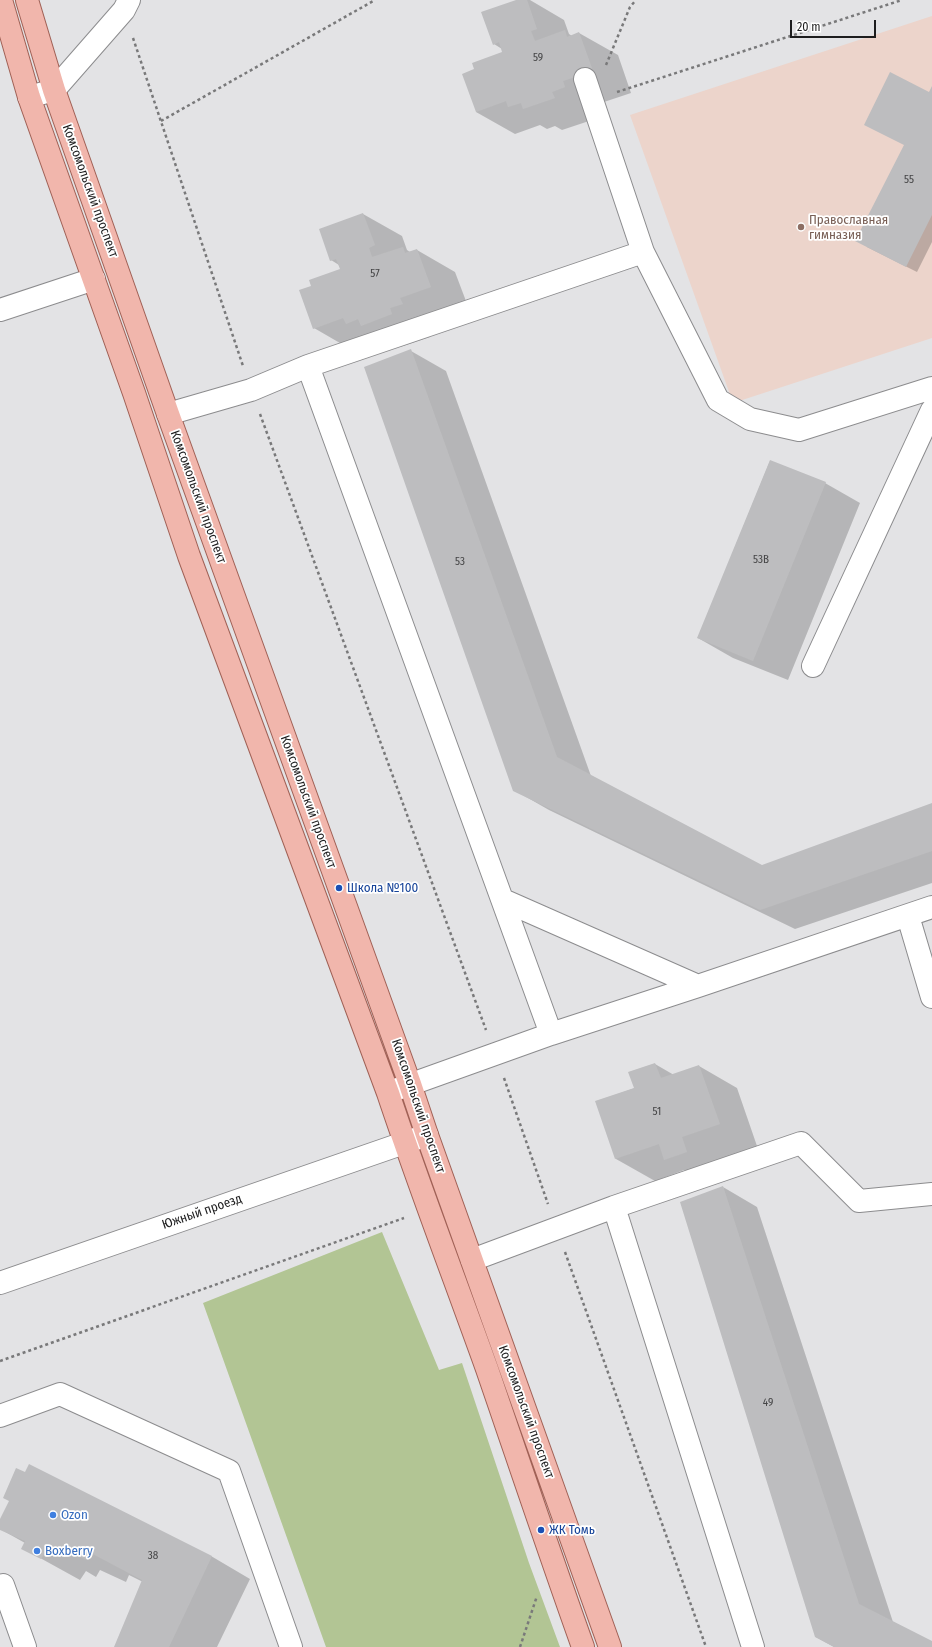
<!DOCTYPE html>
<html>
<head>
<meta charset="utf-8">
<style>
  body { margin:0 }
  #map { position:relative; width:932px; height:1647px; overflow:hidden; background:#e3e3e5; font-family:"Fira Sans Condensed",sans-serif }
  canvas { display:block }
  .scale { position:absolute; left:790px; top:20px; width:86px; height:18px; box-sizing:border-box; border:2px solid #1d1d1e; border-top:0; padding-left:5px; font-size:12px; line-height:14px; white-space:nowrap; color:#1d1d1e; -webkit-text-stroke:3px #fff; paint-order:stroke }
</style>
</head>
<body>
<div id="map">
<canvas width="932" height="1647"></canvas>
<div class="scale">20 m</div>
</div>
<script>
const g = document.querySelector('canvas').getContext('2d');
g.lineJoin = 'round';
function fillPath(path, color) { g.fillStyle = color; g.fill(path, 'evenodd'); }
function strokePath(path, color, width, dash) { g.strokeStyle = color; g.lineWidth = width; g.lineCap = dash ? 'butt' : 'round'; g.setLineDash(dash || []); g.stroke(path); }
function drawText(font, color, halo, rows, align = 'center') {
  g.font = font + ' "Fira Sans Condensed",sans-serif'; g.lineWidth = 3.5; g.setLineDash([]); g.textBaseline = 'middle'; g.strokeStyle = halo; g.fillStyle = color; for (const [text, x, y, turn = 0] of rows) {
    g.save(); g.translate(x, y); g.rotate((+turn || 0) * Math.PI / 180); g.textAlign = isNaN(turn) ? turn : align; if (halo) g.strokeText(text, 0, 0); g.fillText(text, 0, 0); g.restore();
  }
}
fillPath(new Path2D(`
  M932 16V338L733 403 630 115Z`), '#ecd4cb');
fillPath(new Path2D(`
  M382 1232 439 1370 462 1363 529 1563 560 1647H326L203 1303Z`), '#b2c594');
fillPath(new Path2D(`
  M519 0H530L564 20 569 34 572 36 579 33 618 55 631 93 601 103 592 120 562 130 555 126 547 129 540 125 515 134 476 112 475 70 503 53 502 49 494 44Z
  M932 88V242L917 272 867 247 905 145Z
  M363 214 402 236 407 250 410 252 417 250 455 272 469 309 428 330 430 337 400 347 392 343 352 350 314 328 313 286 341 269 339 265 331 260Z
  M411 351 446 371 591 776 762 866 932 804V883L795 929 549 810 514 790Z
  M770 461 825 483 860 503 788 680 733 658 698 638Z
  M655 1064 674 1075 699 1066 737 1088 757 1146 720 1159 725 1174 704 1181 684 1170 655 1181 616 1159 596 1102 635 1088Z
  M723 1187 757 1207 893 1622 932 1642V1647H834L816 1637Z
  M0 1521 211 1556 250 1579 217 1647H115L143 1582 129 1575 126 1582 100 1570 96 1577 86 1571 80 1580 22 1548 25 1543 0 1529Z`), '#0003');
fillPath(new Path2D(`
  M516 0H527L537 29 531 31 535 41 565 30 567 37 579 32 593 71 563 81 565 87 552 92 555 98 523 109 521 103 508 107 506 101 476 112 462 74 474 69 472 63 502 52 499 42 493 45 481 12Z
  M890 72 929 92 932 86V215L906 267 855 241 904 145 864 125Z
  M363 213 375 245 369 248 372 257 403 247 405 253 417 249 431 287 400 298 403 304 390 308 392 314 361 326 358 319 346 324 343 318 313 329 299 290 311 286 309 280 340 269 336 259 330 261 319 229Z
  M411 349 557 757 762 865 932 803V851L760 910 513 791 364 367Z
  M770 460 826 482 753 661 697 638Z
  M655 1063 661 1078 699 1065 720 1124 682 1137 687 1152 664 1160 659 1144 615 1159 595 1101 634 1088 628 1072Z
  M723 1186 859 1604 932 1641V1647H834L815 1637 680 1202Z
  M29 1464 212 1556 169 1647H114L142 1580 91 1553 87 1560 61 1548 57 1556 47 1550 41 1559 21 1549 25 1541 0 1530V1519L9 1501 3 1498 16 1468 25 1472Z`), '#bdbdbf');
const minor = new Path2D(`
  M29 97 54 90 124 10 129 0
  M643 252 718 400 750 419 799 430 932 388
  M0 310 94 279
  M308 366 551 1034
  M168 414 251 390 308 366 643 252 585 79
  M813 666 932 410
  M503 900 698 986
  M908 916 932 997
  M392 1091 551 1034 698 986 932 907
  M614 1207 801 1143 859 1201 932 1194
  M472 1260 614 1207 753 1647
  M0 1283 427 1135
  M0 1416 60 1394 229 1471 291 1647
  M3 1585 25 1647`);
const major = new Path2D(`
  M1 0 29 97 134 393 189 556 388 1093C419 1186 454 1277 487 1369 519 1462 550 1555 583 1647
  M27 0 54 90 168 414 410 1084 427 1135 610 1647`);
strokePath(minor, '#8c8c8e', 24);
strokePath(major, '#a06156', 24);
strokePath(new Path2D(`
  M133 38 243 366
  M606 65 630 7 636 0
  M617 92 902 0
  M161 121 375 0
  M260 414 486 1030
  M504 1078 548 1204
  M565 1252 706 1647
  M0 1361 404 1218
  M520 1647 537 1596`), '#79797a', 2.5, [3, 3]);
strokePath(minor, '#fff', 22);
strokePath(major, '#f1b6ac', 22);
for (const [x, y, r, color] of [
  [801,227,4,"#8d6e63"],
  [339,888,4,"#1a4fb4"],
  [53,1515,4,"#3f7fe0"],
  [541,1530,4,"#1a4fb4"],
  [37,1551,4,"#3f7fe0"]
]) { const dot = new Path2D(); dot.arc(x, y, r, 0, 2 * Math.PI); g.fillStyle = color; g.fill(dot); strokePath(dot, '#fff', 1.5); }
drawText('11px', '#454546', null, [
  ["59",538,58],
  ["55",909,180],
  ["57",375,274],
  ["53В",761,560],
  ["53",460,562],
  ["51",657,1112],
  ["49",768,1403],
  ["38",153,1556]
]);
drawText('13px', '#1d1d1e', '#fff', [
  ["Комсомольский проспект",90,191,70],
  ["Комсомольский проспект",198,497,70],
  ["Комсомольский проспект",308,802,70],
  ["Комсомольский проспект",418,1106,71],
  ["Южный проезд",202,1212,-19],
  ["Комсомольский проспект",526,1412,70]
]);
drawText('13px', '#785e54', '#fff', [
  ["Православная",809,220],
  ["гимназия",809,235]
], 'left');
drawText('13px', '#164399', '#fff', [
  ["Школа №100",347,888],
  ["ЖК Томь",549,1530]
], 'left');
drawText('13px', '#366cbe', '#fff', [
  ["Ozon",61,1515],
  ["Boxberry",45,1551]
], 'left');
</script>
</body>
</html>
